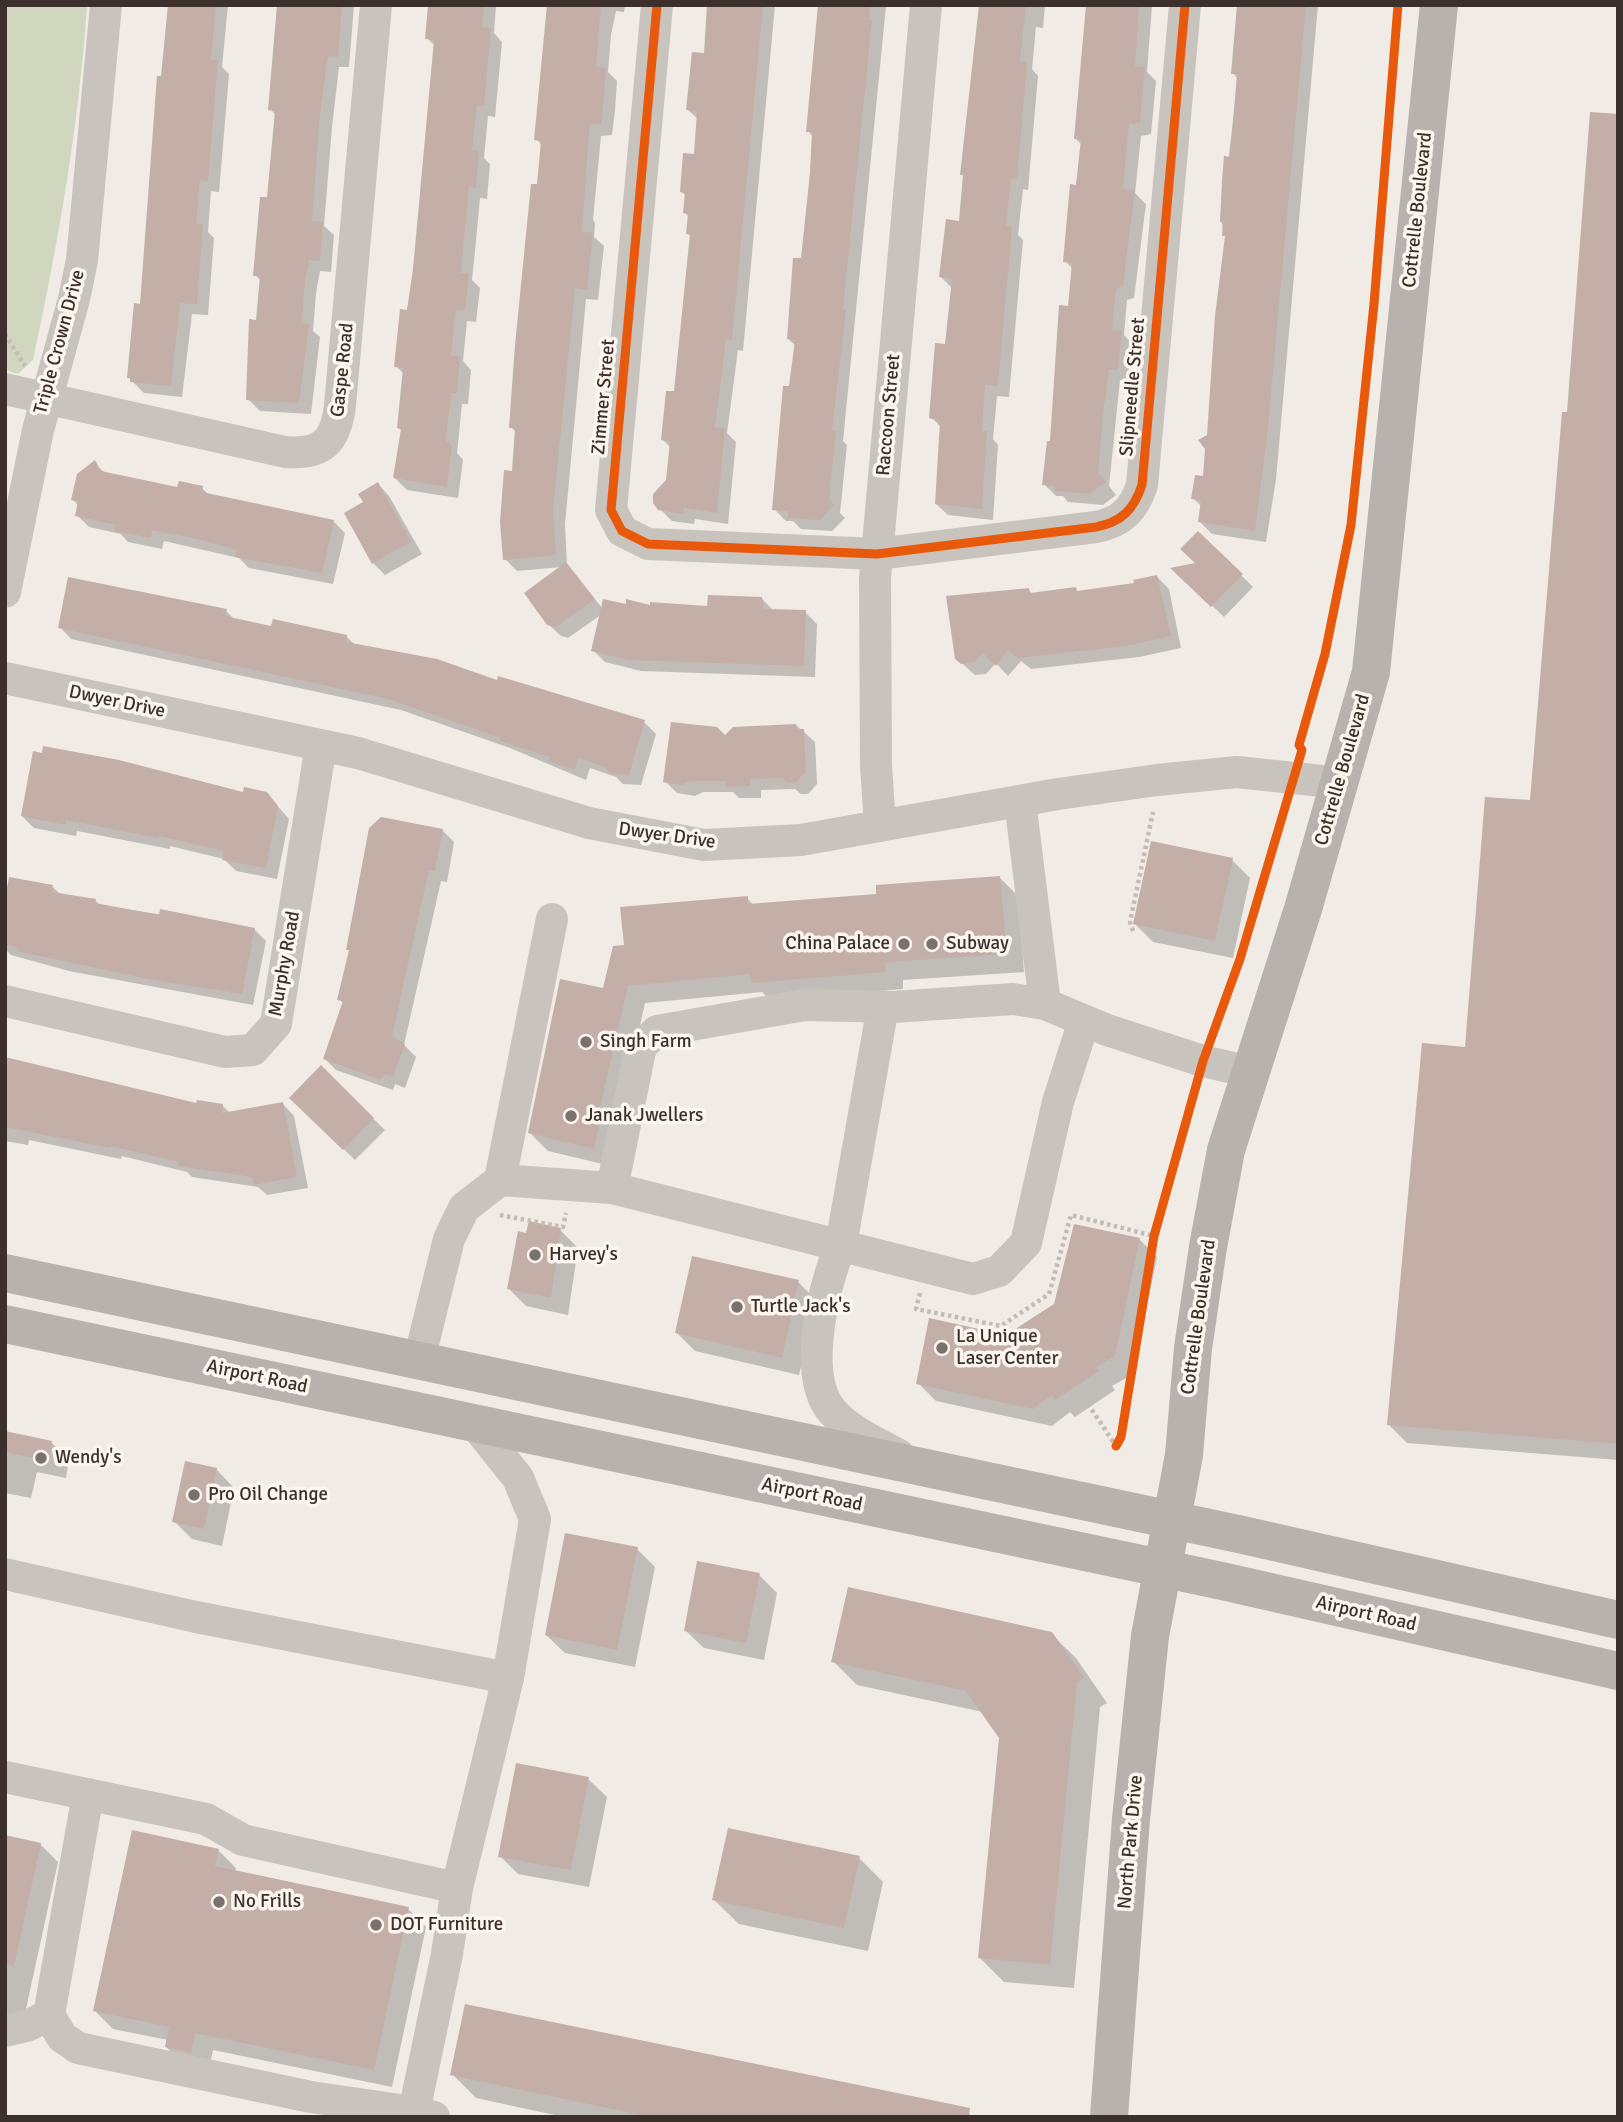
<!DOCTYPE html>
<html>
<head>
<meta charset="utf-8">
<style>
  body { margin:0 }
  #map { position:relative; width:1623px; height:2122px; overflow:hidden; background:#f0ebe5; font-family:Signika,sans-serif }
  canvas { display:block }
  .frame { position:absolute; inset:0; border:7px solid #3b302b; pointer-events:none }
</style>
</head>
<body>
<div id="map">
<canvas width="1623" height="2122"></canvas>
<div class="frame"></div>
</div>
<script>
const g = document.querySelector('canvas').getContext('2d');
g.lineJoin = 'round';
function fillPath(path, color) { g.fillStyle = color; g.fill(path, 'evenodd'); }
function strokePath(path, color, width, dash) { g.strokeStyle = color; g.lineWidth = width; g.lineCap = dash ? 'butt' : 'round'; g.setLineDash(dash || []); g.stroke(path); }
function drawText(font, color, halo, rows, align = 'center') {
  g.font = font + ' Signika,sans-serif'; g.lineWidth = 7; g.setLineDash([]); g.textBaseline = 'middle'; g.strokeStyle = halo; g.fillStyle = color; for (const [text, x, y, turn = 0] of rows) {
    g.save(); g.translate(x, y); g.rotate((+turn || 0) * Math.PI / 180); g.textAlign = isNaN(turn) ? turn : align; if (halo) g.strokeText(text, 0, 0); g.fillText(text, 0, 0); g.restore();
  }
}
fillPath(new Path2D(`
  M5 5H87C79 125 58 243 33 360L18 374 5 370Z`), '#d1d6bf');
fillPath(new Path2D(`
  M169 5H228L222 67 229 74 219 192 211 191 208 232 214 238 208 315 192 314 182 397 144 393 128 377 142 305Z
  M279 5H354L349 67H339L332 127 324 226 334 235 331 272 320 271 316 293 313 331 320 337 311 414 260 411 248 399 261 281 255 275 269 199 276 115 270 109Z
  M430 5H496L494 33 502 42 495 117 488 116 484 158 490 164 487 199 480 198 476 241 472 280 480 288 476 322 467 321 463 361 471 370 468 404H462L457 453 463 460 458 498 407 490 395 478 403 432 399 428 404 374 396 366 415 269 435 46 427 38Z
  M548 5H625L624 12 616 11 611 35 608 72 617 81 615 110 612 135 601 136 593 220 595 223 594 237 604 246 598 300 586 299 565 524 567 566 603 609 627 606 709 608 761 598 774 611 805 612 817 624 815 677 641 671 605 662 593 650 602 614 568 638 561 636 548 624 562 567 517 571 505 559 517 433 511 427 542 145 536 139Z
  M709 5H775L743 351 738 350 727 433 736 442 728 524 695 519 694 524 672 521 660 509 668 481 671 448 663 440 676 393 691 237 687 233 689 217 685 213 686 196 682 192 696 156 699 120 687 109 705 55Z
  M819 5H897L886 6 843 441 847 445 840 513 845 518 832 531 801 529 793 521H786L774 509 796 346 788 339 803 260 813 137 808 131Z
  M980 5H1045L1043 28 1036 27 1032 69 1038 76 1028 190 1023 189 1018 235 1023 240 1009 397 997 396 993 439 998 445 993 520 948 515 936 504 942 428 931 417 947 346 953 289 941 277 960 223Z
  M1088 5H1152L1147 72 1156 81 1151 134 1141 136 1135 193 1146 204 1134 298 1127 300 1124 335 1133 345 1129 381 1120 380 1109 486 1116 495 1103 505 1068 502 1063 496H1056L1044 484 1070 307 1073 269 1065 261 1082 145 1075 138Z
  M1239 5H1318L1276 479 1266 542 1212 534 1200 522 1202 507 1193 498 1204 478 1208 437 1227 238 1221 221 1238 79 1233 73Z
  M1618 116V1460L1407 1443 1389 1425 1467 1049 1531 802 1568 414Z
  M94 463 106 474 179 489 202 488 209 495 333 521 345 533 333 584 249 568 239 558 164 541 162 549 128 542 121 534 89 527 77 515 79 506 73 500Z
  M378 484 389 496 422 554 385 575 373 563 365 503Z
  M1198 533 1253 587 1224 617 1174 569 1197 564Z
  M1157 577 1169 589 1181 648 1139 657 1031 669 1021 661 1008 676 996 663 986 674 975 675 956 658 1028 590 1033 594 1075 589 1079 593 1136 585Z
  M226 611 235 620 273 628 346 636 355 645 644 722 656 734 641 785 623 784 616 777 590 768 586 780 510 748 401 710 71 639 60 627Z
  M796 725 815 742 817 784 808 794H801L795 789 761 790V798H739L733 792H703L695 796 677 793 665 781Z
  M43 755 244 794 266 793 289 819 277 879 236 871 224 859 170 846V849L77 831 76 836 34 828 22 816Z
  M443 831 454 842 447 882 441 881 404 1045 416 1057 405 1088 395 1084 393 1090 336 1070 325 1059 344 1004 339 999 351 951Z
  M1232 860 1250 878 1233 958 1153 942 1135 924Z
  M1000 878 1018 896 1024 972 903 980V989L771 1000 762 992 645 1003 614 1142 611 1166 548 1151 530 1133 626 946 747 898 754 906 878 896Z
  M53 887 61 895 95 900 100 905 254 929 266 941 253 1005 69 971 11 955 5 949V908Z
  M5 1059 198 1105H222L230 1113 283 1104 294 1116 308 1188 267 1195 258 1187 192 1177 187 1172 122 1156 121 1159 29 1140 28 1145 5 1141Z
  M321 1068 385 1130 355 1160 291 1098Z
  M560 1230 578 1248 568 1315 526 1306 508 1288 528 1235Z
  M1139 1239 1157 1257 1133 1374 1112 1386 1115 1390 1075 1417 1070 1412 1052 1426 936 1401 918 1383 1006 1337 1056 1305Z
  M798 1282 816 1300 799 1375 695 1351 677 1333Z
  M5 1432 51 1442 69 1460 66 1478 37 1472 31 1498 5 1493Z
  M216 1469 234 1488 222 1546 192 1539 174 1521Z
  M637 1549 655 1567 635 1667 565 1653 546 1635Z
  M759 1575 777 1593 764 1660 704 1648 685 1630Z
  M1051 1634 1076 1658 1107 1703 1100 1707 1074 1988 1004 1982 980 1958 1001 1737 983 1712 857 1685 833 1661Z
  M588 1779 607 1797 589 1887 518 1874 500 1856Z
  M5 1837 40 1844 58 1862 24 2018 5 2014Z
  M218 1850 236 1868 235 1872 408 1909 426 1927 392 2087 213 2050 209 2070 185 2065 166 2047 168 2040 113 2029 95 2011Z
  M859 1858 883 1882 868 1951 739 1924 714 1900Z
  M452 2074 963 2108 972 2117H564L476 2098Z`), '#0003');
fillPath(new Path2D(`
  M168 5H216L211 60H218L208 181 200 180 196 224H203L197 304 180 303 171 386 130 382V378H127L134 303 140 304 157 76H161Z
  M277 5H342L338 57 328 56 320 114 312 221 323 222 320 261 309 260 305 280 302 323 309 324 299 403 246 400 249 319 256 320 260 276H253L260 197H267L275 111 268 110Z
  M428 5H484L482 27 491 28 484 106H477L472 150 479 151 476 188 469 187 465 228 461 273 469 274 465 311 456 310 451 356H460L457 393H451L446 440 452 446 447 487 393 478 401 429 397 428 403 368 394 367 400 309 407 310 413 269 434 40 425 39Z
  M547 5H601L596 67 606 68 604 97 601 124 590 125 588 146 582 232 593 233 587 290 575 288 553 511 556 555 503 560 500 522 504 470 512 471 515 428H509L515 345 531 184H537L541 141 534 140Z
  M707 5H763L732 340 726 339 715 427 725 428 717 513 684 508 683 514 658 510 653 503V494L666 480 670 441 661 440 666 391H674L690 234H686L688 214 683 213 685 193 680 192 683 153 694 154 697 111 686 110 692 52 704 53Z
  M818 5H870L869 20H872L843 309H846L832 431H836L829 499 834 505 820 520 788 518V511L772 510 783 386H789L795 340 787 339 793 258H801L810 173 812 132H806Z
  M979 5H1026L1020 61 1027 62 1017 179 1011 178 1006 226 1012 227 998 386 985 385 982 431H987L982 509 935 504 940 421 929 418 935 343 945 344 952 279 939 277 946 219 959 221 963 175H960Z
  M1086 5H1139L1135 66 1145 67 1140 123 1129 124 1123 189 1135 190 1123 286 1116 289 1112 330 1122 331 1118 370 1109 369 1103 415 1098 473 1106 482 1090 494 1055 491V486L1042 485 1047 441H1050L1059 305 1068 306 1072 263 1063 262 1070 184 1076 185 1081 139H1074Z
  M1237 5H1306L1268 428 1255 531 1198 522 1201 500 1191 499 1195 475 1203 476 1205 449 1198 440 1207 435 1215 316 1225 236H1222L1223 222H1220L1222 181 1224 156 1230 157 1237 74H1231Z
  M1590 112 1618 114V1444L1387 1425 1422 1043 1465 1047 1485 797 1530 800 1562 412H1567Z
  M95 460 101 471 177 487 179 481 203 486 202 492 334 520 322 573 235 557 237 550 197 539 152 530 151 538 114 531 116 525 75 516 78 501 71 500 77 474Z
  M378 482 411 542 372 564 344 513 363 502 358 494Z
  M1198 531 1243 574 1211 607 1170 568 1195 563 1180 549Z
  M566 562 595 599 555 627 547 625 524 593Z
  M1157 575 1171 636 1126 646 1018 658 1008 650 996 666 983 653 974 662 961 664 955 659 946 596 1029 588 1030 593 1076 587 1077 591 1134 583 1133 580Z
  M68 577 227 609 225 616 271 626 273 619 347 635 346 642 437 659 497 680 498 676 645 720 629 775 610 773 605 767 578 758 575 770 548 761 550 757 500 741 501 738 388 699 58 628Z
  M708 595 762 597 764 609 806 610 804 666 628 660 591 651 603 599 626 604V599L650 605V602L707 606Z
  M671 722 717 727 725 735 733 727 796 724 797 729H804L806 771 796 782 788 783 782 778 750 779V786L725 787 726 781H690L682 785 663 782Z
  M43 746 119 760 243 792 244 787 267 792 278 806 266 868 222 860 224 851 159 836 158 838 66 820 65 825 21 816 33 751 42 753Z
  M381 817 443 829 435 871 429 870 392 1036 405 1044 393 1077 383 1074 381 1080 323 1059 343 1001 337 1000 349 950H346L369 828Z
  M1151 841 1233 858 1215 941 1133 924Z
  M1000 876 1007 954 885 962 886 972 751 983 750 974 628 986 596 1124 599 1125 594 1149 528 1133 560 979 603 988 613 946 624 945 620 907 748 896V904L876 894V885Z
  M9 877 53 885 52 892 96 899 95 903 159 915 160 909 255 928 242 994 148 979 16 951 17 947 5 945V898Z
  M5 1057 196 1103 197 1100 223 1104 222 1113 283 1102 297 1177 254 1185 252 1177 178 1166 179 1162 110 1146V1148L5 1127Z
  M321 1065 374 1118 343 1150 289 1098Z
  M529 1221 561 1228 551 1298 507 1289 518 1231 526 1233Z
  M1074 1224 1140 1238 1115 1356 1096 1367 1099 1371 1055 1400 1052 1395 1033 1409 916 1384 929 1318 1006 1335 1054 1304Z
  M692 1256 799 1280 782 1358 675 1333Z
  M5 1431 52 1441 48 1461 5 1452Z
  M185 1461 217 1468 204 1529 172 1522Z
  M565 1533 638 1547 617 1650 545 1635Z
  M697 1561 760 1573 746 1643 684 1631Z
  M848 1587 1052 1632 1084 1678 1077 1683 1050 1965 978 1958 999 1738 966 1691 831 1662Z
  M516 1763 589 1777 571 1870 498 1857Z
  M728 1828 860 1856 844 1928 712 1900Z
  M132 1830 219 1849 215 1866 409 1907 374 2070 195 2033 191 2053 165 2047 169 2027 93 2011Z
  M5 1835 41 1843 14 1966 5 1965Z
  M465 2004 970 2108 969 2117H650L450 2075Z`), '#c3afa7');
strokePath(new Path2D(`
  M5 334 25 366
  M1133 931 1130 922 1153 812
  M500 1215 563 1227 566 1213
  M920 1293 916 1309 1001 1326 1049 1294 1071 1215 1154 1236
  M1084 1398 1116 1446`), '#c2bbb6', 4.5, [3.5, 3.5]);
strokePath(new Path2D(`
  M657 5 611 510 622 531 648 544 877 554 1096 527C1122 522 1134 509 1142 485L1185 5
  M5 389 285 452C323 455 336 441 340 405L376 5
  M5 592 38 430 74 299 82 260 106 5
  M5 678 358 753 589 823 704 845 801 840 1058 794 1157 780 1237 772 1341 783
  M1020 801 1045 1004
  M880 826 876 765 875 578 926 5
  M552 919 500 1180 612 1188 973 1279 999 1271 1026 1243 1058 1102 1084 1021
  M5 1001 225 1052 253 1050 276 1024 321 745
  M883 1006 841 1245C824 1284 801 1375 832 1411 849 1431 875 1442 899 1455
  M612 1188 641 1046 657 1031 805 1005 893 1007 1013 999 1045 1004 1107 1030 1203 1061 1250 1072
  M419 1360 449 1239 464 1208 500 1180
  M474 1423 518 1478 535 1519 508 1678
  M5 1574 196 1617 508 1678 457 1888 447 1954 414 2112 434 2117
  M5 1777 206 1819 243 1840 457 1888
  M88 1794 49 2015 62 2037 78 2048 311 2097 414 2112
  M5 2031 27 2026 49 2015`), '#c9c3be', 32);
strokePath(new Path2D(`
  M5 1273 1243 1535 1618 1620
  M5 1324 1222 1581 1618 1671
  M1109 2117 1131 1819 1150 1636 1184 1455 1193 1348 1208 1247 1226 1150 1303 909 1371 672 1439 5`), '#b8b1ad', 38);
strokePath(new Path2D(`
  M657 5 611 510 622 531 648 544 877 554 1096 527C1122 522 1134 509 1142 485L1185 5
  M1116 1446 1121 1437 1154 1236 1203 1061 1240 959 1302 750 1299 745 1325 654 1351 525 1374 304 1398 5`), '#e8590c', 9);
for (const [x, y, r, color] of [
  [904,944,7,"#7a716c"],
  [932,944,7,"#7a716c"],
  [586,1042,7,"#7a716c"],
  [571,1116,7,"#7a716c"],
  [535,1255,7,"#7a716c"],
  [737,1307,7,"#7a716c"],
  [942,1348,7,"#7a716c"],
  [41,1458,7,"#7a716c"],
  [194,1495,7,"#7a716c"],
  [219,1902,7,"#7a716c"],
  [376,1925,7,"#7a716c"]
]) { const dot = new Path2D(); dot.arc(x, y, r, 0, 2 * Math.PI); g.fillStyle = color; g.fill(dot); strokePath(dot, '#fbf5ee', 2.5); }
drawText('19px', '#3b302b', '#fbf5ee', [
  ["Cottrelle Boulevard",1418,210,-84],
  ["Triple Crown Drive",60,342,-75],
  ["Gaspe Road",343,370,-84],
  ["Slipneedle Street",1133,387,-85],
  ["Zimmer Street",604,397,-85],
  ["Raccoon Street",889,415,-85],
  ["Dwyer Drive",117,702,12],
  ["Cottrelle Boulevard",1343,770,-74],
  ["Dwyer Drive",667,836,8],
  ["Murphy Road",285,964,-80],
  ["Cottrelle Boulevard",1199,1317,-82],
  ["Airport Road",257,1377,12],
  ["Airport Road",812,1495,12],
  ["Airport Road",1366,1614,13],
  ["North Park Drive",1131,1842,-85]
]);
drawText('19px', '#3b302b', '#fbf5ee', [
  ["China Palace",890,944,"right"],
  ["Subway",946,944],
  ["Singh Farm",600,1042],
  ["Janak Jwellers",585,1116],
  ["Harvey's",549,1255],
  ["Turtle Jack's",751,1307],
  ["La Unique",956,1337],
  ["Laser Center",956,1359],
  ["Wendy's",55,1458],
  ["Pro Oil Change",208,1495],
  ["No Frills",233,1902],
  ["DOT Furniture",390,1925]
], 'left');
</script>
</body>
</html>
